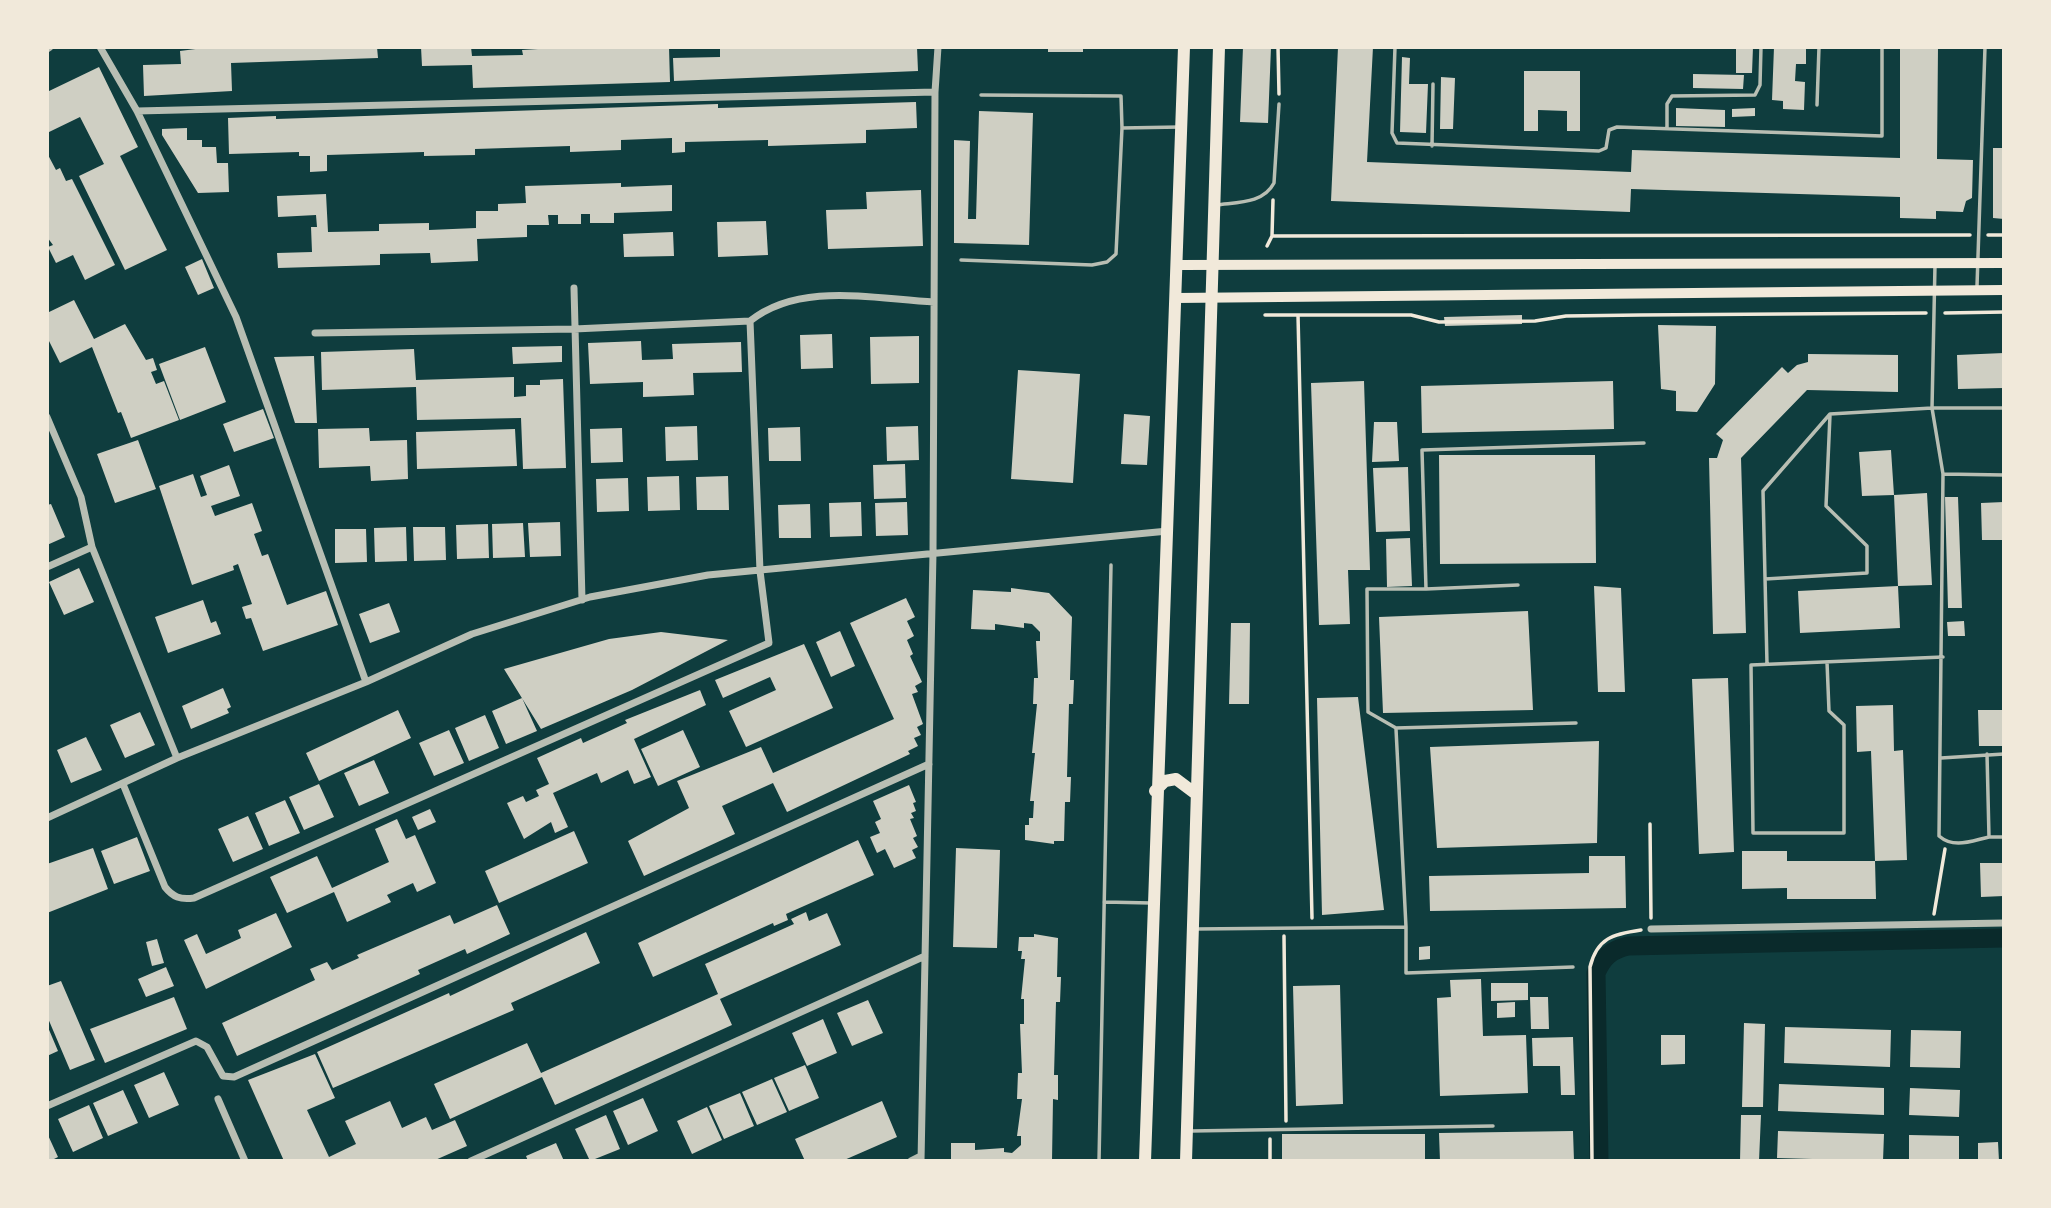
<!DOCTYPE html>
<html>
<head>
<meta charset="utf-8">
<style>
  body { margin:0 }
  #map { position:relative; width:2051px; height:1208px; overflow:hidden; background:#0f3d3e; font-family:"PT Sans",sans-serif }
  canvas { display:block }
  .frame { position:absolute; inset:0; border:49px solid #f1e9da; pointer-events:none }
</style>
</head>
<body>
<div id="map">
<canvas width="2051" height="1208"></canvas>
<div class="frame"></div>
</div>
<script>
const g = document.querySelector('canvas').getContext('2d');
g.lineJoin = 'round';
function strokePath(path, color, width, dash) { g.strokeStyle = color; g.lineWidth = width; g.lineCap = dash ? 'butt' : 'round'; g.setLineDash(dash || []); g.stroke(path); }
function fillPath(path, color) { g.fillStyle = color; g.fill(path, 'evenodd'); }
strokePath(new Path2D(`
  M1599 1161 1596 973C1603 957 1611 950 1628 946L2004 938`), '#0a2a2b', 19);
fillPath(new Path2D(`
  M211 47H377L378 58 231 63 232 91 144 96 143 65 181 64 180 51Z
  M421 47H471L472 56 523 55 522 50 570 47H669L670 82 473 88 472 65 422 66Z
  M720 47H917L918 71 674 81 673 58 720 57Z
  M1048 47H1083V52H1048Z
  M1243 47H1271L1268 123 1240 122Z
  M1338 47H1373L1367 162 1631 172 1632 150 1900 158V47H1938L1937 159 1973 160 1972 198 1966 201 1963 212 1936 211V219L1900 218V197L1631 189 1630 212 1331 201Z
  M1736 47H1753L1752 73H1736Z
  M1774 47H1806V64H1796L1795 81 1805 82 1804 110 1783 109V101L1772 100Z
  M1402 57 1410 58 1409 84H1428L1426 133 1400 132Z
  M99 67 138 147 120 156 167 250 125 270 79 176 104 164 80 117 47 133V92Z
  M1524 71H1580V131H1567V111L1538 110V131H1524Z
  M1693 74 1744 75 1743 89 1693 88Z
  M1441 77 1455 78 1453 129H1440Z
  M916 102 917 128 866 130V143L768 146V140L685 142V152L672 153V138L621 140V150L570 152V146L475 149V155L424 156V152L327 155V171L310 172V156H299V152L229 154 228 118 276 116V119L718 104V108Z
  M1676 108 1725 110V127L1676 126Z
  M1755 108V116L1732 117V109Z
  M979 111 1033 113 1029 245 954 243V140L970 141 968 219H976Z
  M187 128V140H202V147H216L217 163H228L229 192 198 193 162 135V129Z
  M1993 148H2004V219L1993 218Z
  M47 153 56 170 60 168 66 181 72 179 115 265 85 280 73 255 56 263 48 247 53 245 47 237Z
  M621 183V187L672 185V211L614 213V223H590V214H581V224H558V215H548L549 225H527V237L477 239 478 261 431 263 430 253 380 254V265L278 268 277 253 312 252 311 227H317L316 215 278 217 277 196 326 194 328 232 379 231V224L429 223V230L476 228V211H498V204L526 203 525 186Z
  M921 190 923 246 828 249 826 210 867 209 866 192Z
  M766 221 768 255 718 257 717 222Z
  M673 232 674 256 624 257 623 234Z
  M202 259 214 288 198 295 185 267Z
  M74 300 94 339 125 324 146 360 153 358 157 370 151 372 156 384 164 381 179 420 131 438 121 412 118 413 92 347 60 363 47 337V313Z
  M1522 315V324L1445 326 1444 317Z
  M1658 325 1716 326 1715 384 1697 412 1676 411V391L1661 389Z
  M832 334 833 368 801 369 800 335Z
  M919 336V383L871 384 870 337Z
  M641 341 642 360 673 359 672 344 741 342 742 372 693 373 694 395 643 397V382L590 384 588 343Z
  M562 346V362L513 364 512 347Z
  M205 347 226 402 180 420 159 364Z
  M414 349 416 380 514 377V397L526 396V385H540V380L563 379 566 468 523 469 521 418 417 420 416 387 322 390 321 352Z
  M2004 353V388L1958 389 1957 355Z
  M1808 354 1898 355V392L1807 390 1741 458 1746 633 1713 634 1709 458H1717L1723 440 1716 434 1782 367 1788 373 1797 365 1808 362Z
  M314 356 317 423H295L274 357Z
  M1018 370 1080 374 1073 483 1011 479Z
  M1364 381 1370 570H1348L1350 624 1319 625 1311 383Z
  M1613 381 1614 429 1422 433 1421 386Z
  M263 409 274 438 234 452 223 424Z
  M1124 414 1150 416 1147 465 1121 464Z
  M1374 422H1397L1399 461 1372 462Z
  M697 426 698 460 666 461 665 427Z
  M918 426 919 460 887 461 886 427Z
  M800 427 801 461H769L768 428Z
  M369 428 370 441 407 440 408 479 371 481 370 466 319 468 318 429Z
  M622 428 623 462 591 463 590 429Z
  M515 429 517 466 417 469 416 432Z
  M138 440 156 489 115 503 97 454Z
  M1891 450 1894 495 1927 493 1932 585 1898 586 1894 495 1862 496 1859 452Z
  M1439 455H1595L1596 563 1440 564Z
  M905 464 906 498 874 499 873 465Z
  M229 465 240 496 211 506 215 516 252 503 262 531 254 534 262 556 268 554 287 605 326 591 338 625 263 651 251 618 246 619 242 607 252 604 238 564 233 566 234 570 192 585 159 486 193 474 201 497 207 495 200 476Z
  M1408 467 1410 531 1376 532 1373 468Z
  M679 476 680 510 648 511 647 477Z
  M728 476 729 510H697L696 477Z
  M628 478 629 511 597 512 596 479Z
  M1945 497H1958L1962 608H1948Z
  M861 502 862 536 830 537 829 503Z
  M907 502 908 535 876 536 875 503Z
  M2004 502V540H1982L1981 503Z
  M51 504 65 537 47 545V505Z
  M810 504 811 538H779L778 505Z
  M560 522 561 556 530 557 528 523Z
  M523 523 525 557 493 558 492 524Z
  M488 524 489 558 457 559 456 525Z
  M406 527 407 561 375 562 374 528Z
  M413 527H445L446 560 414 561Z
  M335 529H366L367 562 335 563Z
  M1410 538 1412 586 1387 587 1386 539Z
  M79 568 94 602 64 615 49 582Z
  M1594 586 1621 588 1625 692H1598Z
  M1898 586 1900 628 1800 633 1798 591Z
  M1011 588 1049 593 1072 617 1070 680H1074L1073 704H1069L1067 777H1071L1070 802H1065L1064 841H1054V844L1025 840V825H1029V818H1033L1034 801H1030L1035 753H1032L1037 704H1033L1034 678H1038L1036 641H1040V632L1032 624 1024 623V628L995 624V630L971 629 973 590 1011 592Z
  M906 598 915 617 907 621 914 636 907 640 913 654 910 656 922 682 915 686 918 692 912 694 923 724 917 727 921 735 914 738 918 746 908 751 910 754 787 812 773 783 722 806 735 834 644 876 628 841 689 808 677 781 761 747 773 773 894 719 850 623Z
  M203 600 211 623 216 621 221 634 168 653 155 617Z
  M389 603 400 632 370 643 359 614Z
  M1528 611 1533 710 1383 713 1379 617Z
  M1964 621 1965 636H1948L1947 622Z
  M1231 623H1250L1249 704H1229Z
  M840 631 855 666 831 677 816 642Z
  M661 632 728 640 632 690 541 729 504 669 609 639Z
  M804 644 833 708 746 747 729 711 776 690 770 677 723 698 715 680Z
  M1728 678 1734 852 1699 854 1692 679Z
  M223 688 231 707 227 709 229 713 191 729 182 706Z
  M700 690 706 705 634 739 651 777 634 784 628 770 601 783 597 773 553 793 568 827 555 833 551 822 524 839 507 803 523 796 526 802 539 796 536 790 549 784 537 758 581 738 583 743 627 723 625 720Z
  M1358 697 1384 910 1322 915 1317 698Z
  M522 698 537 731 506 744 492 711Z
  M1893 705 1894 751 1903 750 1907 860 1875 861 1871 751 1857 752 1856 706Z
  M398 710 411 738 319 781 306 753Z
  M1978 710H2004V746H1979Z
  M140 712 155 745 125 758 110 725Z
  M485 715 499 748 469 761 455 728Z
  M449 730 464 763 434 776 419 743Z
  M683 730 700 767 658 786 641 749Z
  M86 737 102 770 71 783 57 750Z
  M1599 741 1597 843 1437 848 1430 747Z
  M374 760 389 793 359 806 344 773Z
  M319 784 334 817 304 830 289 797Z
  M909 785 916 802 913 803 916 811 911 813 914 818 910 819 917 836 913 838 918 847 912 850 916 858 894 868 885 849 877 853 870 837 880 833 875 822 881 819 873 801Z
  M285 800 300 833 269 846 255 813Z
  M430 809 436 822 418 830 412 817Z
  M248 816 263 849 233 862 218 829Z
  M397 819 406 839 415 835 436 883 417 892 413 883 387 895 391 902 347 922 334 892 287 913 270 877 317 856 332 888 389 862 375 829Z
  M574 831 588 863 499 903 485 871Z
  M137 837 150 871 114 884 101 851Z
  M858 840 874 875 786 914 788 920 774 926 773 923 653 977 638 943Z
  M93 848 108 889 47 913V864Z
  M956 848 1000 850 997 948 953 947Z
  M1742 851H1787V861H1875L1876 899H1787V888L1742 889Z
  M1589 856H1625L1626 908 1430 911 1429 876 1589 873Z
  M1980 863H2004V896L1981 897Z
  M497 905 510 934 467 954 465 949 418 970 420 974 237 1056 222 1023 315 980 310 969 327 962 332 970 359 958 357 955 450 915 454 924Z
  M806 912 809 921 827 913 841 945 720 999 732 1025 555 1105 542 1077 450 1119 434 1084 527 1043 541 1073 718 994 705 964 794 924 791 919Z
  M276 913 292 947 206 989 184 940 197 934 206 954 241 938 238 930Z
  M586 932 600 963 511 1003 514 1010 333 1088 317 1052 449 993 450 996Z
  M1034 934 1058 938 1057 977H1061L1060 1002H1056L1054 1075H1058V1100L1053 1099 1052 1161H951V1143H975V1150L1004 1148V1152L1012 1153 1021 1145V1136H1017L1022 1099H1017L1018 1073H1022L1020 1024H1024V999H1021L1025 959H1021L1022 951H1018L1019 937H1034Z
  M157 939 164 963 152 966 146 942Z
  M1430 946V959L1419 960V947Z
  M166 967 174 986 146 997 138 979Z
  M1481 979 1483 1036 1526 1035 1528 1093 1440 1096 1437 998 1451 997 1450 980Z
  M61 981 95 1060 70 1070 47 1016V986Z
  M1491 983H1528V1000L1491 1001Z
  M1340 985 1343 1104 1296 1106 1293 986Z
  M174 997 187 1029 105 1063 90 1029Z
  M1530 997H1548L1549 1029H1531Z
  M868 1000 883 1033 852 1046 837 1013Z
  M1515 1002V1017L1497 1018V1003Z
  M823 1019 837 1053 807 1066 792 1033Z
  M1744 1023 1765 1024 1763 1107H1742Z
  M47 1025 58 1051 47 1056Z
  M1785 1027 1891 1030 1890 1067 1784 1063Z
  M1911 1030 1961 1031 1960 1068 1910 1067Z
  M1661 1035H1685V1064L1661 1065Z
  M1573 1037 1575 1095H1561L1560 1066H1533L1532 1038Z
  M315 1054 335 1098 307 1110 329 1157 356 1144 345 1121 390 1101 402 1128 426 1117 432 1130 455 1120 467 1146 433 1161H284L248 1080Z
  M805 1065 819 1098 789 1111 774 1078Z
  M164 1072 179 1105 149 1118 134 1085Z
  M772 1079 787 1112 757 1125 742 1092Z
  M1779 1084 1884 1088V1115L1778 1111Z
  M1910 1088 1960 1090 1959 1117 1909 1115Z
  M123 1090 138 1123 108 1136 93 1103Z
  M740 1093 754 1126 724 1139 709 1106Z
  M643 1098 658 1131 628 1145 613 1111Z
  M882 1101 897 1137 842 1161H805L795 1139Z
  M89 1105 103 1138 73 1152 58 1119Z
  M707 1107 722 1140 692 1154 677 1121Z
  M606 1115 620 1149 590 1161 575 1129Z
  M1741 1115H1761L1759 1161H1740Z
  M1573 1131 1574 1161H1440L1439 1133Z
  M1778 1131 1884 1134 1883 1161 1777 1158Z
  M47 1133 58 1157 50 1161H47Z
  M1282 1134H1425V1161H1282Z
  M1909 1135 1959 1136V1161H1909Z
  M1998 1142 1999 1161H1978V1143Z
  M556 1143 564 1161H528L526 1156Z`), '#cfcfc3');
strokePath(new Path2D(`
  M1278 47 1279 94
  M1273 200 1272 236 1970 235
  M1988 235H2004
  M1267 246 1272 236
  M1945 313 2004 312
  M1265 315H1411L1439 322 1535 321 1566 316 1640 315 1926 313
  M1298 315 1312 918
  M1650 824 1651 918
  M1934 914 1945 849
  M1284 936 1286 1121
  M1270 1161V1139
  M1592 1161 1590 967C1597 938 1613 934 1641 930`), '#f1e9da', 3.5);
strokePath(new Path2D(`
  M1395 47 1392 133 1397 143 1599 151 1606 148 1609 130 1617 127 1882 136V47
  M981 95 1121 96 1122 128
  M1817 105 1819 47
  M1667 128V104L1672 96 1755 95 1760 85 1761 47
  M1432 146 1433 84
  M1216 205C1237 202 1263 204 1274 183L1279 104
  M961 260 1092 265 1107 262 1116 254 1122 128 1180 127
  M1935 265 1932 408 1943 474 1939 836C1954 849 1971 841 1989 837
  M1977 286 1985 47
  M1943 474 2004 475
  M1765 579 1867 573V546L1826 506 1830 415
  M1426 589 1518 585
  M1827 662 1829 711 1844 725V833H1753L1751 665 1943 657
  M1767 664 1763 491 1830 414 1932 408H2004
  M1576 723 1396 728 1368 712 1367 589H1426L1422 450 1644 443
  M1396 729 1406 927V973L1573 967
  M1987 754 1989 837H2004
  M1941 758 2004 754
  M1104 902 1151 903
  M1195 929 1406 927
  M1191 1131 1493 1126
  M1099 1161 1111 565`), '#b8beb3', 3.5);
strokePath(new Path2D(`
  M100 47 137 111 236 317 366 682
  M47 49 50 47
  M137 111 935 92
  M574 288 582 600
  M315 333 574 329 750 321C800 281 874 299 934 302
  M47 417 81 497 92 547 177 758
  M47 567 92 547
  M123 784 165 887C173 897 180 900 194 898L769 643 760 571 750 321
  M47 818 177 758 366 682 472 634 590 597 708 575 1168 531
  M1651 929 2004 923
  M218 1099 245 1161
  M47 1106 196 1041 207 1047 223 1076 234 1077 929 764
  M471 1161 925 956
  M911 1161 921 1156
  M921 1161 933 553 935 92 938 47`), '#b8beb3', 7);
strokePath(new Path2D(`
  M1178 265 2004 263
  M1176 298 2004 290`), '#f1e9da', 10);
strokePath(new Path2D(`
  M1155 791 1165 781 1176 779 1196 794
  M1145 1161 1184 47
  M1186 1161 1219 47`), '#f1e9da', 12);
</script>
</body>
</html>
